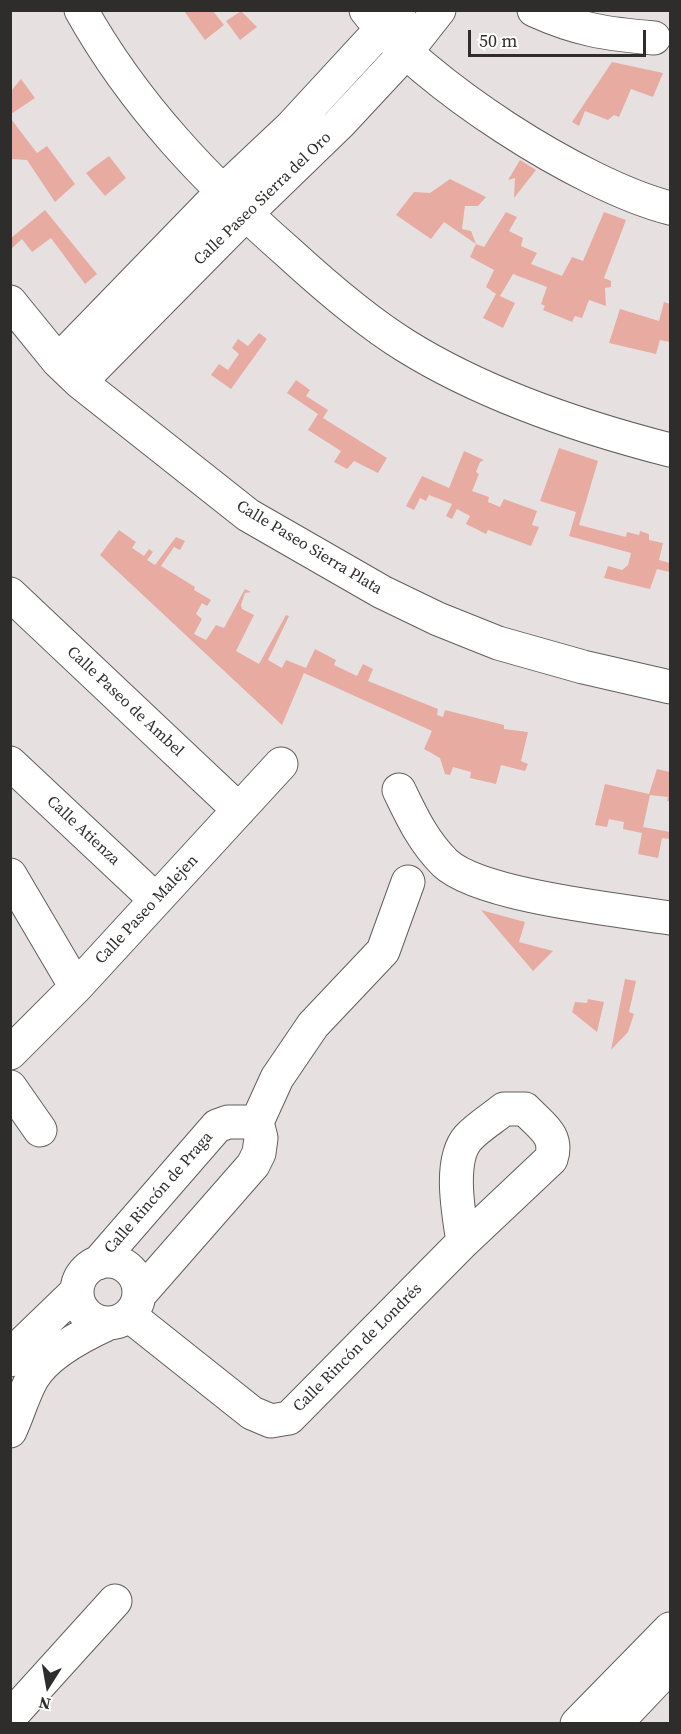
<!DOCTYPE html>
<html>
<head>
<meta charset="utf-8">
<style>
  body { margin:0 }
  #map { position:relative; width:681px; height:1734px; overflow:hidden; background:#e6e1e0; font-family:"Source Serif 4",serif }
  canvas { display:block }
  .frame { position:absolute; inset:0; border:12px solid #2f2d2c; pointer-events:none }
  .north { position:absolute; left:18px; top:1656px; width:60px; height:60px; -webkit-text-stroke:4px #fff; paint-order:stroke; rotate:191deg; font-size:16px; font-weight:700; line-height:24px; text-align:center; color:#2f2d2c }
  .north::after { content:''; display:block; margin:auto; width:21px; height:27px; background:#2f2d2c; clip-path:polygon(50% 0,100% 100%,50% 72%,0 100%) }
  .scale { position:absolute; left:468px; top:30px; width:178px; height:27px; box-sizing:border-box; border:3px solid #2f2d2c; border-top:0; padding-left:8px; font-size:18px; line-height:21px; white-space:nowrap; color:#2f2d2c; -webkit-text-stroke:4px #fff; paint-order:stroke }
</style>
</head>
<body>
<div id="map">
<canvas width="681" height="1734"></canvas>
<div class="frame"></div>
<div class="north">N</div>
<div class="scale">50 m</div>
</div>
<script>
const g = document.querySelector('canvas').getContext('2d');
g.lineJoin = 'round';
function fillPath(path, color) { g.fillStyle = color; g.fill(path, 'evenodd'); }
function strokePath(path, color, width, dash) { g.strokeStyle = color; g.lineWidth = width; g.lineCap = dash ? 'butt' : 'round'; g.setLineDash(dash || []); g.stroke(path); }
function drawText(font, color, halo, rows, align = 'center') {
  g.font = font + ' "Source Serif 4",serif'; g.lineWidth = 6; g.setLineDash([]); g.textBaseline = 'middle'; g.strokeStyle = halo; g.fillStyle = color; for (const [text, x, y, turn = 0] of rows) {
    g.save(); g.translate(x, y); g.rotate((+turn || 0) * Math.PI / 180); g.textAlign = isNaN(turn) ? turn : align; if (halo) g.strokeText(text, 0, 0); g.fillText(text, 0, 0); g.restore();
  }
}
fillPath(new Path2D(`
  M184 11H213L224 25 205 40Z
  M241 11 257 27 240 40 226 21Z
  M612 62 663 73 653 97 631 89 619 117 614 115 608 120 585 111 579 126 572 122Z
  M21 79 35 98 11 114V91Z
  M11 119 37 153 47 146 75 184 55 202 27 160 11 159Z
  M109 156 126 178 105 196 86 173Z
  M520 160 536 170 514 198 515 178 508 180Z
  M450 179 486 197 478 206H465L462 229 471 231 476 244 484 247 506 212 517 217 509 231 523 238 521 246 537 253 531 264 562 276 572 257 583 261 604 212 626 220 604 278 611 281V287L605 288 606 306 589 300 582 318 575 316 572 322 543 310 545 306 541 304 547 287 513 274 500 296 515 303 503 328 483 318 496 294 486 287 494 270 470 257 476 244 444 222 431 239 396 215 414 192 430 193Z
  M45 210 97 274 85 284 51 238 32 252 22 239 11 249V238Z
  M664 302 670 304V342L660 340 656 354 609 343 620 309 659 321Z
  M259 333 267 339 231 389 211 375 219 364 228 370 239 354 232 348 238 339 248 346Z
  M296 380 310 390 306 396 328 410 323 418 387 458 378 473 354 461 347 469 334 462 341 451 308 430 318 414 287 393Z
  M559 448 598 461 579 525 626 537 627 532 639 535 640 531 649 534V540L663 543 659 560 670 563V572L657 569 650 589 604 578 608 566 622 570 628 565 631 553 569 536 576 512 540 501Z
  M464 451 484 460 480 462 476 472 479 474 472 491 489 497 488 502 500 507 504 499 537 511 532 525 539 527 531 546 488 530 486 534 466 524 470 516 457 509 452 519 446 516 452 504 429 495 426 501 420 498 414 510 406 506 422 476 449 488Z
  M119 530 136 542 132 548 144 556 149 549 153 552 147 560 155 565 176 537 185 541 180 550 174 547 161 566 195 587 194 590 211 600 207 606 202 603 196 614 202 619 194 634 206 640 216 625 224 628 245 589 251 592 245 593 241 605 242 609 254 615 236 651 259 664 286 615 289 616 268 660 282 668 286 660 306 668 315 649 336 660 334 665 357 676 363 664 373 669 368 681 438 709 437 715 443 717 445 710 504 725V729L528 732 521 761 528 764 525 771 501 765 496 784 470 778 471 772 453 767 450 775 445 774 440 758 424 749 432 731 304 673 282 725 100 555Z
  M657 769 670 772V802L667 801 668 797 650 795 643 827 670 832V839L662 838 658 858 638 854 642 833 623 829 624 822 609 819 607 827 595 825 605 784 649 794Z
  M481 910 525 922 519 942 553 951 533 971Z
  M625 979 636 981 629 1012 634 1014 628 1032 611 1050Z
  M588 999 604 1002 597 1032 572 1012 575 1002 587 1003Z`), '#e7aba2');
const minor = new Path2D(`
  M81 10C134 105 208 182 289 253 325 286 364 320 406 346 485 395 580 427 670 450
  M366 10C423 83 580 185 670 208
  M534 10C578 30 607 34 654 38
  M10 302 58 361 80 382 248 515 382 592 438 619 498 643 583 667 670 687
  M58 361 222 192 291 127 399 10
  M80 382 245 215 339 124 406 52 439 10
  M10 594 239 810
  M10 763 156 900
  M399 790C412 817 423 841 445 863 480 896 620 910 670 918
  M10 875 76 987
  M10 1053 76 987 281 764
  M10 1087 40 1130
  M77 1292a31 31 0 1 1 62 0a31 31 0 1 1-62 0Z
  M98 1263 217 1126 228 1122H257
  M140 1294 253 1165 259 1153 261 1138 257 1122 277 1078 313 1025 383 951 408 882
  M130 1316 252 1413 271 1421 289 1418 463 1242 551 1159C559 1135 541 1126 525 1109H504C493 1118 478 1127 468 1138 448 1161 459 1215 463 1242
  M10 1360 20 1346 77 1291
  M10 1431C18 1414 23 1395 32 1379 46 1354 81 1336 107 1324
  M10 1717 115 1601`);
const major = new Path2D(`
  M577 1724 670 1629
  M615 1724 670 1666`);
strokePath(minor, '#625e5d', 35);
strokePath(major, '#625e5d', 35);
strokePath(minor, '#fff', 33);
strokePath(major, '#fff', 33);
drawText('16px', '#2f2d2c', '#fff', [
  ["Calle Paseo Sierra del Oro",263,199,-44],
  ["Calle Paseo Sierra Plata",309,548,31],
  ["Calle Paseo de Ambel",125,702,43],
  ["Calle Atienza",83,831,43],
  ["Calle Paseo Malejen",147,910,-47],
  ["Calle Rincón de Praga",159,1193,-49],
  ["Calle Rincón de Londrés",358,1348,-45]
]);
</script>
</body>
</html>
